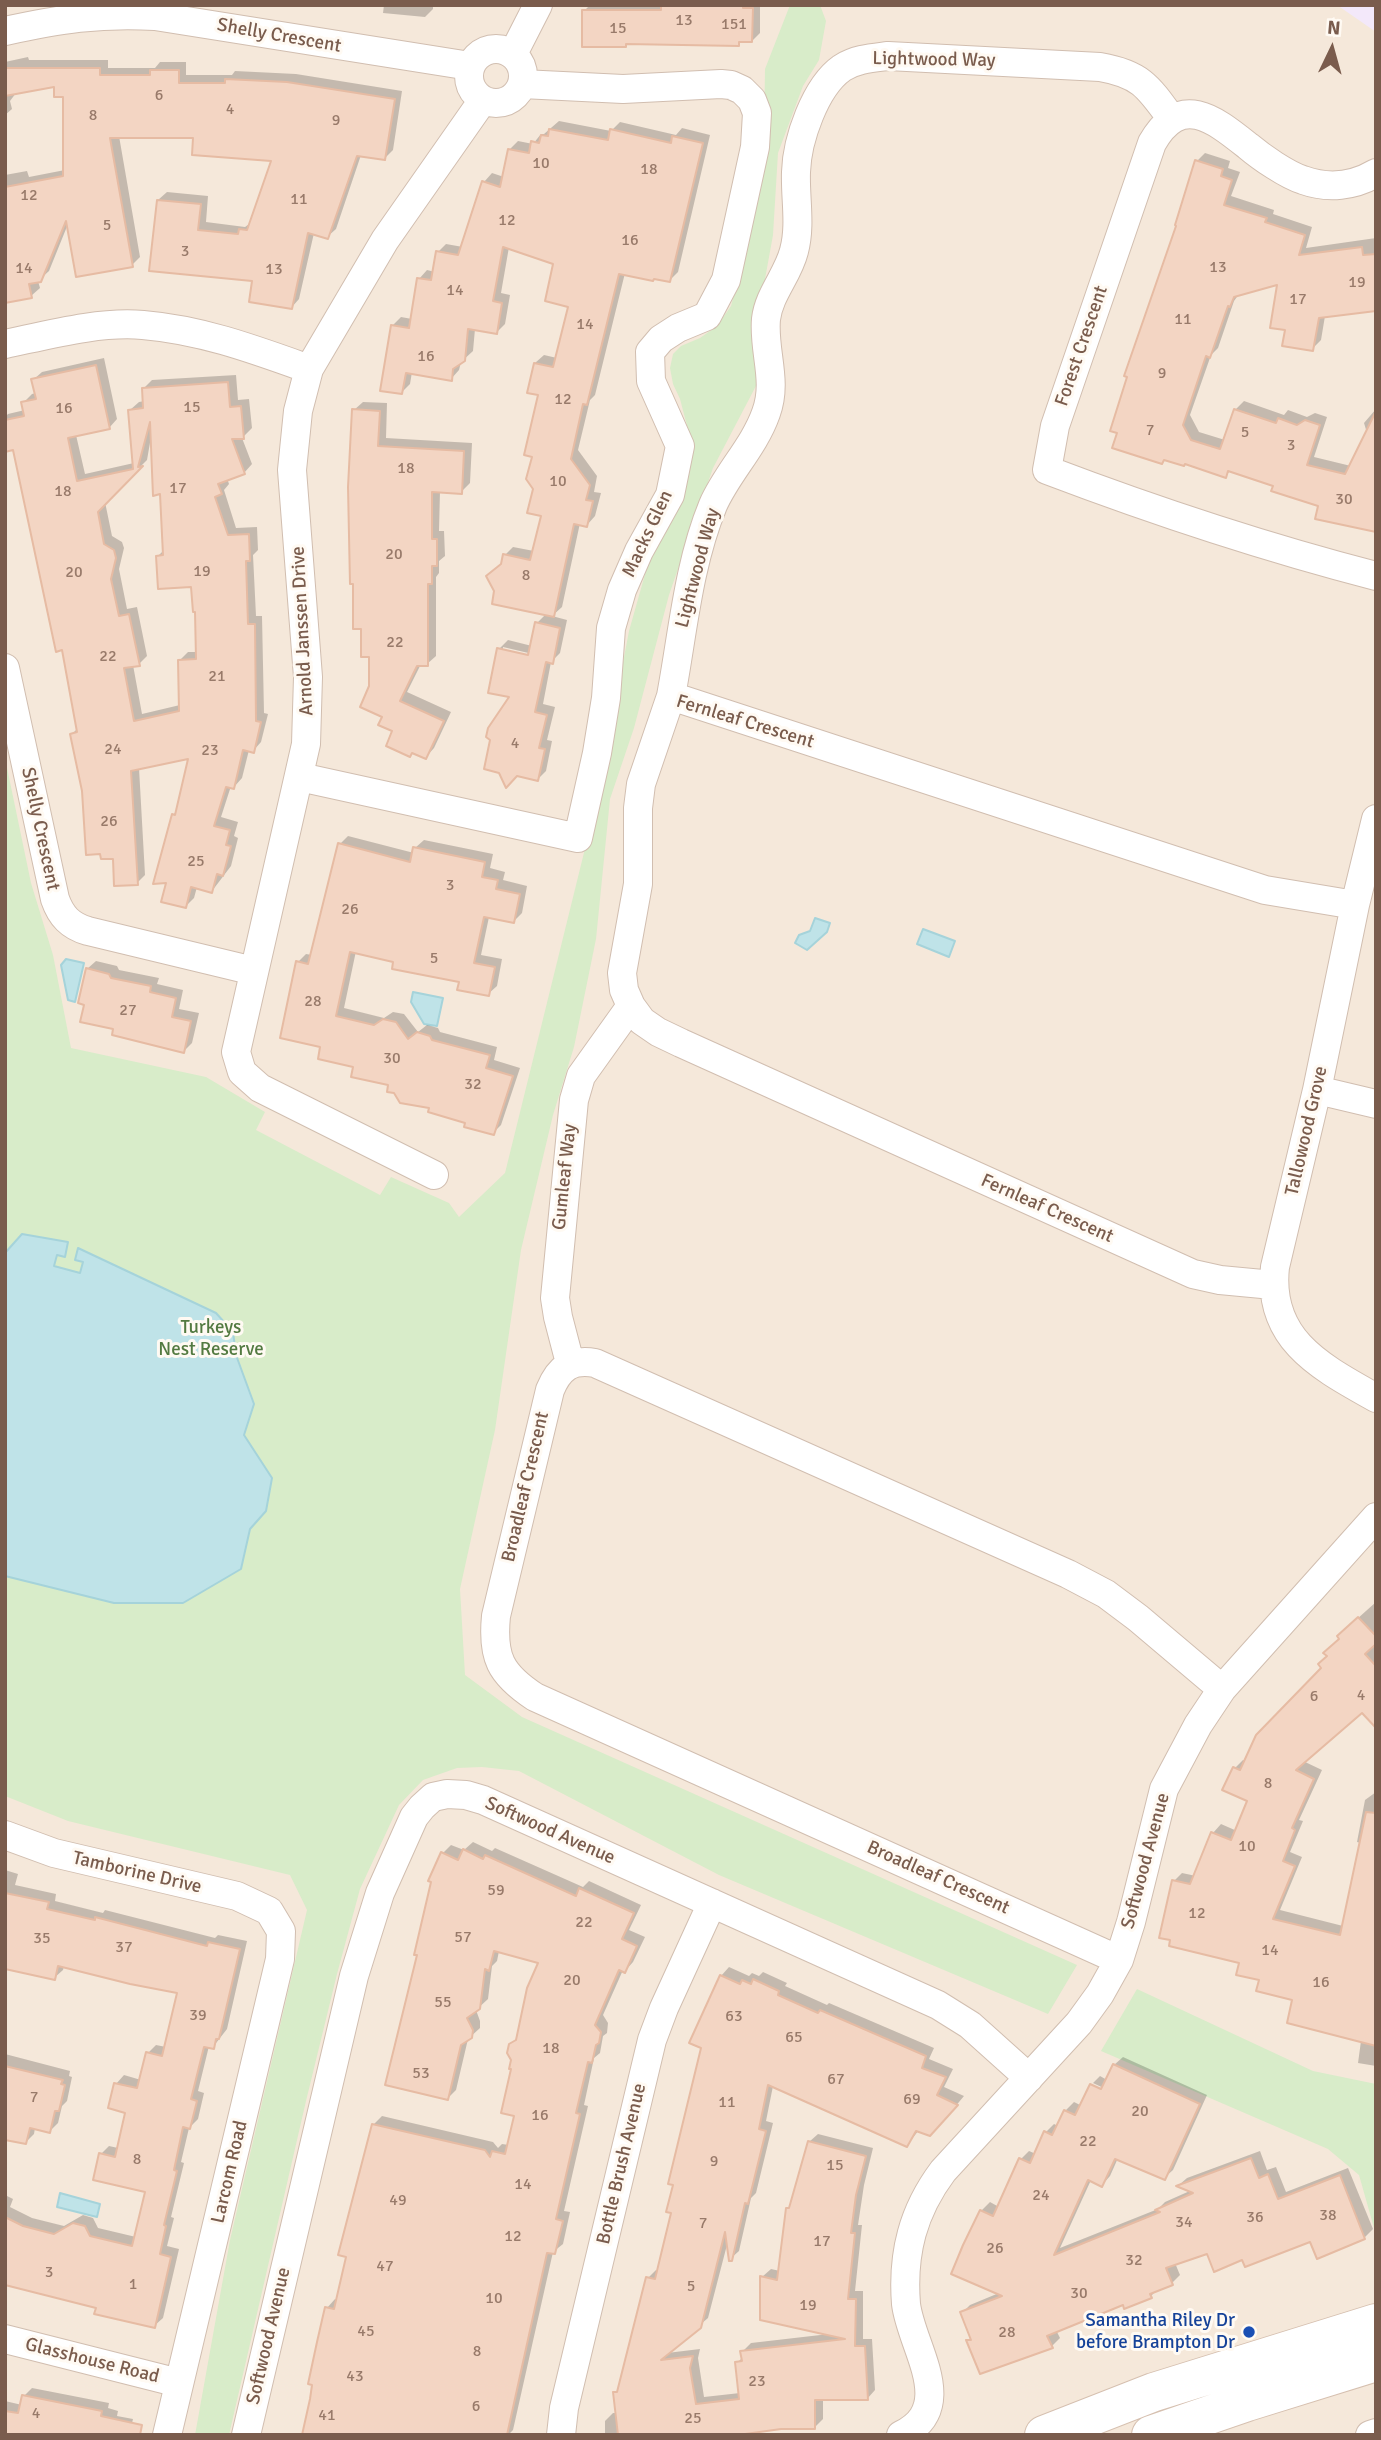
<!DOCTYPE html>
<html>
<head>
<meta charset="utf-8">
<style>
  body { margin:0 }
  #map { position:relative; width:1381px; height:2440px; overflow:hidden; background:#fdf6ec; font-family:Signika,sans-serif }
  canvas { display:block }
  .frame { position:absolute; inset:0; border:7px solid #7a5c4d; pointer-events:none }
  .north { position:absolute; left:1297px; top:14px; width:70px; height:70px; -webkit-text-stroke:5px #fffaf3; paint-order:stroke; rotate:5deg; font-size:19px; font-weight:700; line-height:28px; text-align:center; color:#7a5c4d }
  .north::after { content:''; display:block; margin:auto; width:24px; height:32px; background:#7a5c4d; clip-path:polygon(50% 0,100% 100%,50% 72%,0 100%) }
</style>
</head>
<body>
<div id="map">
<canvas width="1381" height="2440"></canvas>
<div class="frame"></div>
<div class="north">N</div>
</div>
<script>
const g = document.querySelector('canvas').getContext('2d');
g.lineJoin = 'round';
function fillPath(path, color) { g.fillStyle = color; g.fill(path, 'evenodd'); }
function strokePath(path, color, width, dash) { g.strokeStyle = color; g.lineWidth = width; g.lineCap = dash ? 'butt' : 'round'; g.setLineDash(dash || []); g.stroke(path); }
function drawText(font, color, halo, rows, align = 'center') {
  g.font = font + ' Signika,sans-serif'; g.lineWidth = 6; g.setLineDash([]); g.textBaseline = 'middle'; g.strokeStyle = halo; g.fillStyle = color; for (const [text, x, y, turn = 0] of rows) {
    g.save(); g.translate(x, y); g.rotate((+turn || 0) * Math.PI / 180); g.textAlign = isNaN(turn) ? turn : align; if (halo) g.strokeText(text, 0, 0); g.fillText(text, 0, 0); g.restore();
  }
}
fillPath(new Path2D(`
  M5 5H1376V2435H5Z`), '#f5e8da');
fillPath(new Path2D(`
  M1337 5H1376V32Z`), '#f3e8fa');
fillPath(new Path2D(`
  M790 5H820L826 21 819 60 803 86 778 153 773 235 761 301 757 384 713 468 669 595 634 728 610 799 596 939 574 1047 553 1115 521 1250 495 1430 460 1589 465 1675 522 1717 1077 1965 1048 2014 719 1875 519 1771 482 1767 457 1768 423 1780 399 1805 360 1889 337 1974 306 2101 229 2435H195L230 2240 307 1910 290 1875 68 1821 5 1796V758L31 883 53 955 71 1048 206 1077 265 1112 256 1130 380 1195 391 1177 449 1203 459 1217 505 1173 596 804 629 631 651 553 691 441 680 399 673 384 670 368 673 354 681 346 700 338 717 326 731 306 742 264 764 136 765 69Z
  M1137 1989 1313 2071 1376 2084V2235L1359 2175 1328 2149 1101 2051Z`), '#d8ecc9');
const water = new Path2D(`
  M815 918 830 923 827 932 807 950 795 943 799 935 810 931Z
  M923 929 955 941 949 957 917 944Z
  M66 959 84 963 75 1002 68 1000 61 965Z
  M413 992 443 998 437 1026 424 1024 411 1002Z
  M22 1234 68 1242 65 1257 57 1255 54 1266 80 1273 83 1262 75 1260 78 1248 216 1313 233 1332 236 1355 254 1404 244 1435 272 1478 266 1511 250 1529 241 1569 183 1603H114L5 1576V1253Z
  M60 2193 100 2204 97 2217 57 2207Z`);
fillPath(water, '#bfe3e8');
strokePath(water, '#a5d3da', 2);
fillPath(new Path2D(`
  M384 5H433V9L425 17 383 13Z
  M590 5H760V33L752 41 742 40 738 44 628 43 625 45 584 11Z
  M28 57 29 60H108V68H155L160 62H186V75H232L235 71 296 74 402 91 393 150 385 158 361 155 336 229 327 237 314 233 299 299 291 308 158 200 167 192 208 196 206 222 245 227 252 222 274 160 195 136H119L140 257 132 265 68 224 49 271 38 281 40 288 31 296 5 302V175L27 171 29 177 65 170V95L56 85 16 93 10 101 12 109 5 115V62Z
  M559 121 611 131 620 122 676 135 682 128 710 135 678 272 670 280 625 273 595 395 590 400 578 450 597 476 594 492 601 493 595 516 587 525 580 523 562 607 552 616 567 620 560 653 551 662 543 704 555 707 547 740 552 741 546 771 538 779 499 649 508 640 532 646 537 623 546 614 503 563 505 555 513 547 534 551 543 515 535 489 534 456 540 394 535 363 544 355 557 358 570 306 555 262 509 247 501 293 510 295 505 324 497 332 475 329 473 351 461 362 459 370 451 379 412 372 410 384 402 392 392 326 401 317 412 319 419 279 427 270 435 272 438 252 446 244 463 247 484 182 492 173 504 177 509 150 518 141 533 144 541 134H544ZM503 647 537 655V658L503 651Z
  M1205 153 1230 161 1228 168 1240 172 1231 196 1274 210 1273 214 1312 227 1306 248 1376 238V309L1325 316 1321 340 1312 349 1287 329 1279 282 1239 294 1234 301 1218 348 1211 355 1190 415 1199 432 1225 440 1235 410 1244 401 1284 415 1288 410 1307 417 1315 413 1327 417 1314 457 1351 466 1367 433 1364 423 1376 409V531L1275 485 1231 470 1225 476 1186 462 1165 459 1179 225 1197 161Z
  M104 358 117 419 109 428 76 435 85 474 134 463 130 410 139 402 145 401 144 388 152 380 236 375 238 400 249 399 252 428 242 438 252 464 244 473 227 478 229 484 224 490 236 528 257 527 258 550 253 555 256 616H262L264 713 268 714 261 742 253 751 249 750 242 778 234 787 231 786 221 817 238 822 234 836 238 838 231 866 212 891 197 887 194 898 186 906 168 882 173 815 179 809 191 756 139 768 145 875 137 883 115 857 84 791 72 734 78 728 63 648 14 448H5V417L8 414 25 410 23 403 32 394 36 393 33 380 42 372ZM151 437 161 492 164 550 158 556 193 586 197 610V652H188L180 660V705L142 714 133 665 139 664 147 656 137 607 127 609 119 569 124 548 122 542 112 536 105 502 147 460Z
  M363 402 387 403 386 438 472 443 470 483 461 492 440 491 439 531H444L445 556 439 561V573L436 577V656L427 664H421L407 692 451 712 434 748 426 757 394 730 371 687 354 410Z
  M348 836 414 853 415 848 424 840 493 854 490 868 505 872 503 880 527 886 522 913 513 922 489 917 481 955 502 959 497 986 488 994 461 980 356 951 344 1008 384 1018 393 1012 404 1014 418 1032 427 1025 438 1028 440 1032 497 1047 494 1060 520 1068 501 1125 493 1133 431 1106 322 1046 298 962 306 954 312 955 340 844Z
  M96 961 117 966 119 970 159 978 157 984 183 990 179 1009 199 1013 192 1043 184 1051 115 1028 86 1003 87 969Z
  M1376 1602V1725L1362 1710 1303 1761 1322 1770 1299 1820 1303 1821 1290 1852 1302 1857 1280 1910 1343 1926 1361 1843 1357 1842 1365 1800 1376 1792V2066L1358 2063 1361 2041 1261 1979 1241 1962 1174 1881 1182 1873 1196 1876 1213 1833 1221 1824 1237 1831 1249 1801 1235 1768 1243 1760 1246 1761 1324 1668 1329 1655 1347 1628Z
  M473 1842 492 1851 495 1848 583 1887 589 1881 641 1905 629 1930 645 1937 633 1962 625 1971 623 1970 603 2015 608 2023 607 2033 603 2036 600 2053 594 2058 584 2105 588 2106 564 2211 570 2212 563 2244 553 2252 513 2430 508 2435H430L327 2308 335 2299 337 2300 373 2125 382 2116 493 2142 498 2148 502 2144 509 2145 516 2114 510 2045 519 2036 541 1961 499 1951 497 1961 492 1966 488 1999 476 2010 480 2021V2028L468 2039 456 2090 448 2098 443 1853 451 1845 464 1850Z
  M5 1870 18 1874 15 1885 56 1894 55 1901 103 1913 105 1910 215 1938 218 1935 247 1941 227 2029 213 2047 209 2046 198 2091 204 2093 198 2119 189 2128 181 2162 184 2163 171 2217 174 2218 167 2246 179 2249 163 2318 154 2326 98 2307 5 2283V2195L13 2199 10 2207 32 2218 64 2226 83 2215 93 2218 98 2228 136 2237 147 2191 101 2154 109 2146 118 2148 127 2111 116 2084 124 2075 141 2080 148 2053 156 2045 166 2047 180 1992 64 1966 63 1970 54 1978 5 1967Z
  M729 1967 749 1976 752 1973 759 1976 763 1972 787 1983 785 1986 827 2005 829 2003 934 2048 929 2059 953 2069 944 2087 964 2096 939 2126 919 2130 907 2145 773 2086 766 2121 773 2123 756 2193 751 2198 739 2251 730 2259 728 2241 708 2318 667 2353 700 2349 698 2358 704 2397 740 2393 737 2363 743 2357 742 2352 751 2343 829 2334 762 2277 771 2269 780 2271 787 2209 792 2204 809 2142 818 2134 873 2148 864 2185 858 2225H862L855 2291H863V2339H872L875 2390 867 2399 823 2398V2419L815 2427H781L732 2435H605V2421L613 2413H617L615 2393 620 2388 648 2278 656 2270 659 2271 721 1976Z
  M5 2054 70 2071 69 2076 72 2077 67 2101 62 2106 58 2123 50 2131 35 2128 34 2134 26 2142 5 2138Z
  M1123 2057 1207 2095 1173 2170 1164 2178 1118 2158 1110 2176 1102 2185 1091 2180 1060 2248 1158 2209 1165 2202 1192 2190 1179 2185 1187 2178 1260 2151 1267 2170 1276 2167 1286 2192 1348 2168 1373 2229 1364 2238 1311 2240 1243 2257 1208 2252 1175 2263 1180 2275 1172 2283 1159 2288 1151 2296 1124 2303 1056 2330 1060 2338 1052 2346 968 2340 972 2337 962 2313 970 2305 999 2293 981 2211 990 2202 999 2207 1021 2159 1029 2151 1036 2154 1046 2132 1054 2124 1058 2126 1065 2111 1074 2102 1082 2106 1092 2084V2087L1108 2094 1110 2091 1093 2083 1100 2076 1107 2080 1114 2065Z
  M32 2388 109 2403 108 2408 118 2411 117 2416 133 2419 129 2435H5V2401L22 2405 24 2396Z`), '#0003');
const building = new Path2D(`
  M661 5H743V8H753L752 42H739V46L626 44V47H582V10H661Z
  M5 68H100V75H150V70H179V83H225V79L287 82 395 99 385 160 357 156 328 239 308 233 292 309 249 302 252 281 149 271 157 200 201 204 198 230 238 234 239 229 247 230 271 161 192 155 193 138H110L133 267 76 277 66 221 41 282 29 284 32 298 5 303V187L63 176V97H54V87L5 96Z
  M549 129 608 140 610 129 671 143 672 136 703 143 670 282 654 279 653 281 619 274 587 405 583 404 571 459 590 485 586 500 593 501 587 527 574 524 554 617 492 604 494 591 486 576 501 564 503 554 530 560 541 516 527 513 533 489 526 479 532 457 524 455 538 395 527 393 534 363 553 367 568 307 545 301 553 264 503 247 493 301 502 303 497 334 468 329 465 361 453 369 452 381 406 373 402 394 380 391 391 325 409 328 417 278 431 280 436 251 458 255 482 181 500 187 508 149 529 153 531 141 539 143 541 135 548 136Z
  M1195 160 1223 169 1221 176 1232 180 1224 205 1267 218 1265 222 1305 235 1299 255 1362 247 1363 255 1376 254V311L1319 318 1313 351 1282 346 1285 330 1270 328 1277 285 1234 297 1230 307 1228 306 1210 358 1206 356 1183 425 1191 440 1220 449 1234 409 1276 423 1278 418 1297 425 1305 420 1320 425 1307 465 1345 474 1376 411V532L1315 519 1318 506 1271 491 1273 486 1228 471 1226 478 1185 464 1184 466 1164 460 1162 464 1112 448 1117 433 1110 431 1127 377 1124 376 1176 226 1175 225Z
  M96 365 110 429 68 438 77 481 133 469 128 410 143 408 142 388 228 382 230 407 241 406 244 439H232L245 474 218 484 222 494 215 497 228 535 249 534 250 561H246L248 624H255L256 721 261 722 254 753 243 750 234 789 226 787 214 826 230 830 226 845 231 846 223 876 217 874 212 893 191 887 186 908 161 902 166 883 153 884 172 814 175 815 188 759 131 771 138 885 114 886 113 859H101L100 854 86 855 82 791 70 734 77 732 62 650 56 652 13 450 5 452V420L24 416 21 402 36 399 31 379ZM150 422 153 496 160 494 163 555 156 556 158 589 191 587 193 612H195L196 659 178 660 179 711 134 721 124 668 140 666 129 614 119 616 111 579 116 558 114 550 104 544 98 512 143 466 138 467Z
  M352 409 380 411 378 446 464 451 462 494 432 492V539H437V566H432V584H428V666H417L400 701 444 721 426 759 412 753 410 757 386 746 392 731 378 725 382 717 360 707 369 686V657H361V629H353V584H350L348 487Z
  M535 622 560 628 553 664 546 662 535 712 547 715 539 748 545 749 538 781 517 776 506 788 499 773 484 769 490 740 486 737 488 728 509 697 488 693 497 648 528 655Z
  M338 843 410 862 413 847 485 862 482 877 498 880 496 889 520 894 514 923 484 917 474 963 495 967 489 996 457 990 459 982 392 969 393 962 350 952 336 1016 374 1025 383 1019 396 1022 408 1039 417 1032 430 1036 432 1040 490 1055 486 1068 513 1076 494 1135 464 1127 465 1123 428 1112 429 1108 400 1103 394 1093 387 1092 388 1085 351 1077 353 1067 318 1059 320 1047 280 1038 296 961 308 964Z
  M86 968 109 974 111 978 151 986 150 992 176 998 172 1017 191 1021 184 1053 112 1035 113 1029 80 1022 84 1005 78 1003Z
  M1358 1617 1376 1636V1644L1365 1654 1376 1666V1728L1362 1713 1296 1770 1314 1779 1292 1828 1295 1830 1283 1861 1295 1866 1273 1919 1340 1935 1366 1812 1376 1813V2046L1287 2023 1292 2000 1256 1991 1259 1980 1236 1975 1239 1963 1169 1946 1170 1940 1159 1938 1172 1880 1190 1884 1211 1832 1231 1840 1247 1801 1222 1790 1233 1767 1240 1770 1256 1735 1321 1668 1318 1664 1327 1656 1323 1653 1339 1639 1337 1636Z
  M463 1849 483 1859 485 1855 576 1896 579 1888 634 1913 622 1939 637 1946 625 1973 619 1970 595 2025 601 2032 599 2043 596 2045 592 2063 588 2062 576 2113 580 2114 556 2219 563 2221 555 2254 547 2253 507 2435H302L310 2399 312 2385 308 2384 317 2342 325 2307 334 2309 346 2257 338 2255 372 2124 485 2150 490 2157 492 2151 505 2154 514 2116 501 2113 511 2069H509L511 2060 507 2053 509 2044 516 2040 527 1988 538 1963 494 1951 489 1971 485 1969 480 2009 467 2018 473 2030 472 2038 461 2045 448 2100 385 2085 417 1955H414L431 1882 428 1881 441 1852 458 1860Z
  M5 1893 49 1902 47 1909 95 1920V1917L207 1946 208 1942 240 1949 219 2039H216L214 2049 204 2047 191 2099 197 2101 190 2129 183 2127 174 2170 177 2171 164 2225 166 2226 160 2254 171 2257 155 2328 94 2314 96 2308 5 2285V2217L23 2226 54 2234 73 2223 85 2226 90 2236 132 2246 145 2192 93 2180 99 2153 115 2157 125 2113 108 2108 114 2083 137 2088 146 2052 162 2056 177 1993 130 1984 58 1966 55 1980 5 1969Z
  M720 1975 740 1984 742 1980 751 1984 753 1979 779 1991 778 1995 818 2013 820 2010 926 2056 922 2068 946 2077 937 2095 958 2105 930 2136 916 2131 907 2147 768 2085 759 2129 766 2131 748 2204 745 2203 732 2261H729L725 2232 701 2328 661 2360 693 2356 690 2368 696 2404 739 2399 735 2362 742 2361 740 2351 845 2339 760 2320V2276L777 2280 786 2208H789L808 2141 866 2156 856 2195 851 2233H855L848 2299H856L855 2346H865L868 2400H815V2429H781L738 2435H618L613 2392H617L646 2277 655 2279 671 2213 666 2212 673 2185 668 2184 701 2048 689 2043Z
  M1113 2064 1200 2104 1165 2180 1115 2159 1102 2187 1088 2180 1054 2255 1160 2212 1155 2210 1193 2193 1176 2186 1251 2158 1259 2178 1268 2174 1278 2199 1340 2175 1365 2239 1317 2259 1310 2242 1245 2267 1242 2260 1214 2272 1207 2254 1166 2268 1173 2285 1150 2294 1152 2298 1124 2309 1123 2305 1047 2336 1053 2348 980 2374 966 2340H971L960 2312 1002 2296 951 2274 963 2245 980 2210 993 2216 1019 2158 1030 2163 1044 2131 1052 2135 1064 2110 1075 2115 1090 2084 1101 2089Z
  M5 2066 63 2080 61 2084 65 2085 59 2111H55L50 2133 30 2128 26 2144 5 2140Z
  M22 2395 102 2411 101 2416 142 2425 140 2435H5V2411L18 2413Z`);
fillPath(building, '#f3d5c3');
strokePath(building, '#e6bba3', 2);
const street = new Path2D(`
  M5 31C60 19 98 13 155 16L470 66
  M469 76a27 27 0 1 1 54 0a27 27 0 1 1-54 0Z
  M513 54 538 5
  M1376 173C1354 186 1328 189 1303 180 1287 175 1261 157 1248 146 1214 119 1181 92 1152 143L1055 426 1047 470C1155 511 1264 547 1376 576
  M5 344C48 335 100 321 143 325 202 330 253 349 309 369
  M5 668 55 899C61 916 70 926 88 931L254 971
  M671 696C683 632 688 566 713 505 727 473 754 447 766 413 778 381 763 351 766 319 769 294 788 275 794 251 801 225 795 198 796 172 797 140 815 87 842 68 856 59 872 58 888 56L1100 67C1140 74 1148 86 1171 118
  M300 777 578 838 597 753 606 698 611 628 622 590 639 551 670 495 680 446 651 381 650 352 661 339 678 328 707 316 726 280 755 147 757 113 752 100 742 90 731 85 721 84 623 89 522 84
  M1376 819 1355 905 1317 1090 1275 1267C1267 1340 1321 1367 1376 1398
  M1317 1090 1376 1104
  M434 1175 260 1088 242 1072 236 1052 306 744 308 677 292 470 298 411 309 369 385 240 483 100
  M1273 1285 1220 1280 1193 1274 681 1043 658 1032 642 1021 631 1006 624 990 622 973 638 884V808L641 784 671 696 1265 890 1355 905
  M570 1363 558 1317 555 1298 574 1100 581 1076 631 1006
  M5 1835 54 1853 237 1896 269 1911 281 1931 280 1959 167 2435
  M1119 1960 535 1697C500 1674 492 1657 496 1616L550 1390C559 1368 571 1359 595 1363L1068 1574 1106 1594 1138 1618 1222 1689
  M5 2339 179 2383
  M246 2435 354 1976 380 1893 414 1817 422 1807 433 1797 447 1794 466 1795 483 1800 938 2005 970 2025 1029 2078
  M561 2435 564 2408 652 2040 664 2008 712 1903
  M901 2435C959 2407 911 2347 906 2304 902 2253 913 2211 943 2171L1079 2023 1100 1994 1119 1960 1131 1922 1164 1789 1198 1725 1222 1689 1376 1517
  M1370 2435 1376 2433`);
const secondary = new Path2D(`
  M1044 2435 1154 2392 1376 2323
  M1151 2435 1247 2402 1376 2362`);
strokePath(street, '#d1beb0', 30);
strokePath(secondary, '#d6c0b0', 40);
strokePath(street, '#fff', 28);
strokePath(secondary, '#fff', 38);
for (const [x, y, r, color] of [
  [1249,2332,7,"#1a4fb4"]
]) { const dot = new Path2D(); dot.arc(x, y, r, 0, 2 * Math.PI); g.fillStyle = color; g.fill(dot); strokePath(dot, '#fffaf3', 2.5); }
drawText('16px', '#987a6a', null, [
  ["13",684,21],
  ["151",734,25],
  ["15",618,29],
  ["6",159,96],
  ["4",230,110],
  ["8",93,116],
  ["9",336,121],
  ["10",541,164],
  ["18",649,170],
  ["12",29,196],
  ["11",299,200],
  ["12",507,221],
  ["5",107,226],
  ["16",630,241],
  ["3",185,252],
  ["13",1218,268],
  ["14",24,269],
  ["13",274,270],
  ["19",1357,283],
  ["14",455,291],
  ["17",1298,300],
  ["11",1183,320],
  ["14",585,325],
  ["16",426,357],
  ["9",1162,374],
  ["12",563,400],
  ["15",192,408],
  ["16",64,409],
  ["7",1150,431],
  ["5",1245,433],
  ["3",1291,446],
  ["18",406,469],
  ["10",558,482],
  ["17",178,489],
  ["18",63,492],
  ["30",1344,500],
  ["20",394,555],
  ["19",202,572],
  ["20",74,573],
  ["8",526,576],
  ["22",395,643],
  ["22",108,657],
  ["21",217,677],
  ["4",515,744],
  ["24",113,750],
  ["23",210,751],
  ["26",109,822],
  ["25",196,862],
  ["3",450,886],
  ["26",350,910],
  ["5",434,959],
  ["28",313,1002],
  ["27",128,1011],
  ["30",392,1059],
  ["32",473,1085],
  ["4",1361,1696],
  ["6",1314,1697],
  ["8",1268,1784],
  ["10",1247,1847],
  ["59",496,1891],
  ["12",1197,1914],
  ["22",584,1923],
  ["57",463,1938],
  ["35",42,1939],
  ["37",124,1948],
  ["14",1270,1951],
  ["20",572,1981],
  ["16",1321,1983],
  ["55",443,2003],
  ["39",198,2016],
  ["63",734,2017],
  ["65",794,2038],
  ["18",551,2049],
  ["53",421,2074],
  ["67",836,2080],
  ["7",34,2098],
  ["69",912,2100],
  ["11",727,2103],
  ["20",1140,2112],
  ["16",540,2116],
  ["22",1088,2142],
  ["8",137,2160],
  ["9",714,2162],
  ["15",835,2166],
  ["14",523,2185],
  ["24",1041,2196],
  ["49",398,2201],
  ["38",1328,2216],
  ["36",1255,2218],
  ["34",1184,2223],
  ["7",703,2224],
  ["12",513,2237],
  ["17",822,2242],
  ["26",995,2249],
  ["32",1134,2261],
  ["47",385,2267],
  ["3",49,2273],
  ["1",133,2285],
  ["5",691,2287],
  ["30",1079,2294],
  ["10",494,2299],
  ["19",808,2306],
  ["45",366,2332],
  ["28",1007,2333],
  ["8",477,2352],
  ["43",355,2377],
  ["23",757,2382],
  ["6",476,2407],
  ["4",36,2414],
  ["41",327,2416],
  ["25",693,2419]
]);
drawText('19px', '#7a5c4d', '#fffaf3', [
  ["Shelly Crescent",279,36,10],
  ["Lightwood Way",934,60,1],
  ["Forest Crescent",1082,346,-71],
  ["Macks Glen",648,534,-65],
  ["Lightwood Way",698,568,-75],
  ["Arnold Janssen Drive",303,631,-93],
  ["Fernleaf Crescent",745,722,17],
  ["Shelly Crescent",40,829,78],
  ["Tallowood Grove",1307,1131,-77],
  ["Gumleaf Way",565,1177,-84],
  ["Fernleaf Crescent",1047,1209,24],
  ["Broadleaf Crescent",526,1487,-77],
  ["Softwood Avenue",550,1831,24],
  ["Softwood Avenue",1146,1861,-75],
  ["Tamborine Drive",137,1873,13],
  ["Broadleaf Crescent",938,1878,24],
  ["Bottle Brush Avenue",622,2164,-77],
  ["Larcom Road",230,2172,-77],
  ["Softwood Avenue",269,2336,-77],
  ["Glasshouse Road",92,2361,14]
]);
drawText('19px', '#537a41', '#fffaf3', [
  ["Turkeys",211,1328],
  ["Nest Reserve",211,1350]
]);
drawText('19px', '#164399', '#fffaf3', [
  ["Samantha Riley Dr",1235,2321],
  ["before Brampton Dr",1235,2343]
], 'right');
</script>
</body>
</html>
